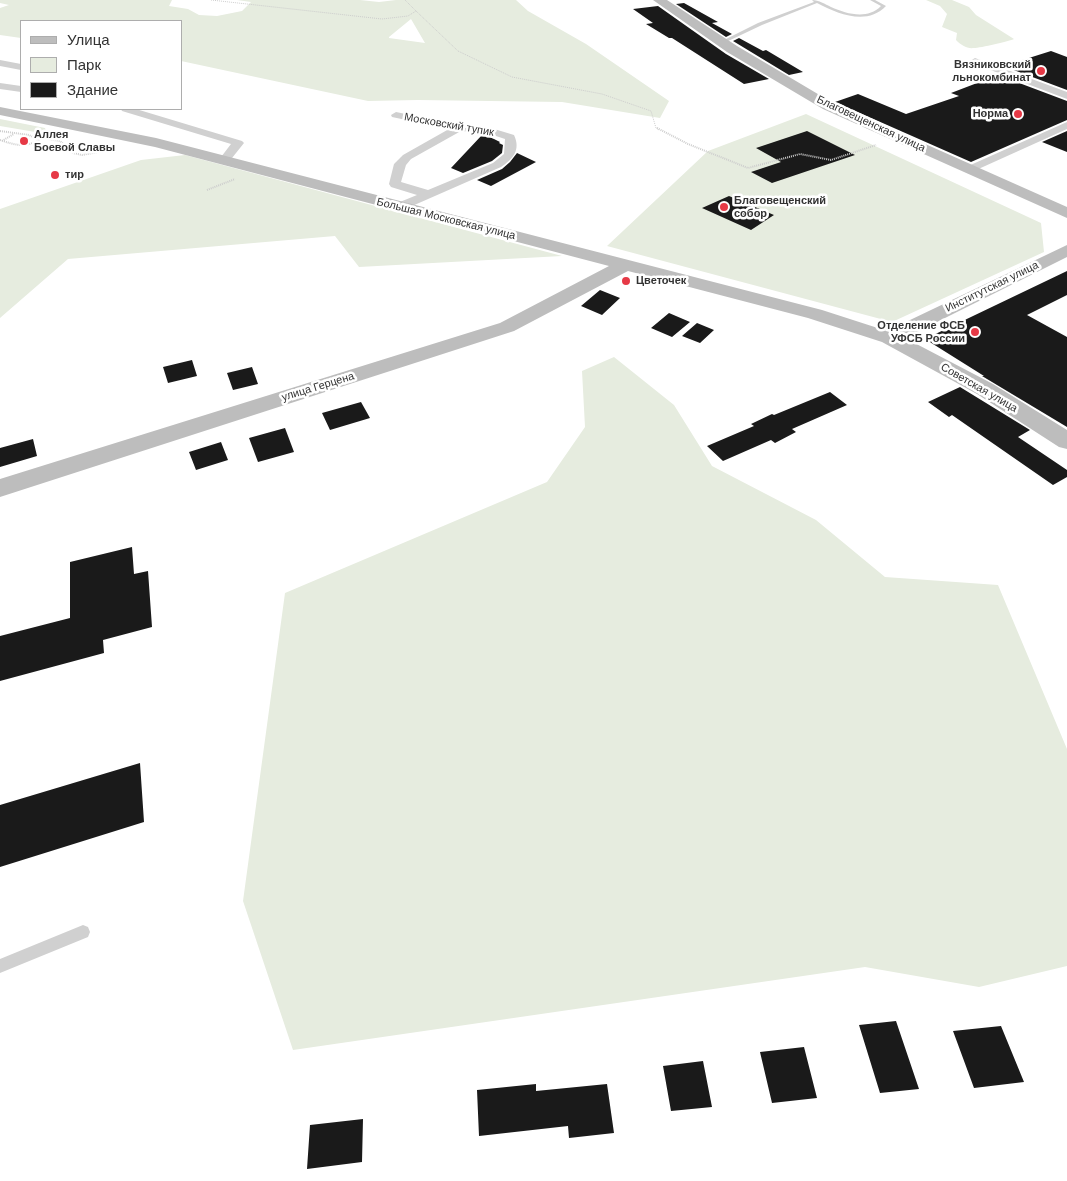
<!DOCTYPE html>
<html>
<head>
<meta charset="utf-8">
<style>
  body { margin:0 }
  #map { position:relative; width:1067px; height:1181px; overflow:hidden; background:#fff; font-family:Helvetica,sans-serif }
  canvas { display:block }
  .legend { position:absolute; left:20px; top:20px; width:162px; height:90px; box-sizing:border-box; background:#fff; border:1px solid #adadad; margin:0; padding:6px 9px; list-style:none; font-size:15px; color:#333 }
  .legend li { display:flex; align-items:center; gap:10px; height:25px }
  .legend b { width:25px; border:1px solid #adadad }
</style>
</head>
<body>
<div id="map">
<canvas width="1067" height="1181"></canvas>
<ul class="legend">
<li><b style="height:6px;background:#bdbdbd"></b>Улица</li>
<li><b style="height:14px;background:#e6ecdf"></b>Парк</li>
<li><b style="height:14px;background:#1a1a1a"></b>Здание</li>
</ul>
</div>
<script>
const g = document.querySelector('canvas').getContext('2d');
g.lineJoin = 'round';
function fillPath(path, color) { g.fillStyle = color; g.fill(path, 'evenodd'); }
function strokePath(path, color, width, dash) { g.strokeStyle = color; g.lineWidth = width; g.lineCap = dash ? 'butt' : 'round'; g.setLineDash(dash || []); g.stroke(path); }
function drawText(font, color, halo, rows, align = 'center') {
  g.font = font + ' Helvetica,sans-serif'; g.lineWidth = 5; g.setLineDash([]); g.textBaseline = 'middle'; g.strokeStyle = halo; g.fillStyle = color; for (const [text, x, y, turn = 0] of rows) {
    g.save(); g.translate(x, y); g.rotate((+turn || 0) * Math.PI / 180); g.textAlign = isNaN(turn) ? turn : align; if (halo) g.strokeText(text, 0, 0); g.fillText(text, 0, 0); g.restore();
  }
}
fillPath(new Path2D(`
  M0 0H172L169 6 188 9 199 15 217 16 242 11 251 2 237 0H360L379 2 396 0H516L528 11 586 44 669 101 660 118 562 102 418 100 368 101 181 61V21H21V38L0 35V8L9 5 0 3ZM411 19 425 43 389 38V37Z
  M926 0H952L969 7 976 15 1014 39C1010 41 980 48 974 48 967 49 961 45 956 40L957 33 942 27 947 14 940 6Z
  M806 114 1041 223 1044 252 892 322 607 246 708 151Z
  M0 119 45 128 47 134 0 126Z
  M185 155 562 256 359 267 335 236 68 259 0 318V209L141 160Z
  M614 357 674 405 712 466 816 520 885 577 998 585 1067 749V966L979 987 865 967 293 1050 243 901 285 593 547 482 585 427 582 371Z`), '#e6ecdf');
fillPath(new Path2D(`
  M684 3 718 22 712 23 732 34 726 37 676 4Z
  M658 6 726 54 769 79 744 84 672 38H669L646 24 653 23 633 9Z
  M739 38 763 51 766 50 803 72 789 75 733 41Z
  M1051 51 1067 57V90L1011 69 1020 66 1013 63Z
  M998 75 1067 101V120L971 162 835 102 858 94 906 114 959 96 951 93Z
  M807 131 855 155 772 183 751 172 781 162 756 148Z
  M1067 131V152L1042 142Z
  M482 135 488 136 500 142 499 143 503 145 502 153 492 161 463 173 451 168Z
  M517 153 536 162 491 186 477 180 502 169 510 162Z
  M729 196 774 215 751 230 702 208Z
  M1067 271V295L1027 315 1067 337V427L982 376H984L925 339Z
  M600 290 620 298 602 315 581 306Z
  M669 313 690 322 672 337 651 328Z
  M697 323 714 330 700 343 682 336Z
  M192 360 197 376 168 383 163 367Z
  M252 367 258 384 233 390 227 373Z
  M960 387 1030 430 1018 437 1067 470V477L1053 485 952 415 949 417 928 402Z
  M830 392 847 405 792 429 796 432 775 443 771 440 723 461 707 446 754 426 751 424 772 414 774 415Z
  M361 402 370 418 330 430 322 413Z
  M285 428 294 452 258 462 249 438Z
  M33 439 37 456 0 467V448Z
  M221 442 228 460 196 470 189 452Z
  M132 547 134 574 148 571 152 627 103 640 104 653 0 681V636L70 618V562Z
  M140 763 144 822 0 867V805Z
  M896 1021 919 1089 880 1093 859 1025Z
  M1001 1026 1024 1082 974 1088 953 1031Z
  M804 1047 817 1098 772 1103 760 1052Z
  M703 1061 712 1107 671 1111 663 1066Z
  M536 1084V1091L607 1084 614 1133 569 1138 568 1126 479 1136 477 1090Z
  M363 1119 362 1162 307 1169 310 1125Z`), '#1a1a1a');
strokePath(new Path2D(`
  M211 0 382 19 408 16 416 11 405 0
  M416 11 458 51 512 77 602 94 651 111 656 128 659 130`), '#cdcdcd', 1, [1, 1]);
strokePath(new Path2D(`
  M657 128 688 144 748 168 800 154 831 160 876 145
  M0 131 29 135 39 140C24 148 15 145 0 140
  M35 137 60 141 73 153 82 155 109 150
  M2 141 14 134
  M207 190 235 179`), '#cdcdcd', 2, [1, 1]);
fillPath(new Path2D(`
  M812 0C819 0 825 4 831 7 847 14 867 20 881 6L870 0H875L886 6C867 26 838 14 817 3L762 25 724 43 720 42 758 23 814 2Z
  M83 925 88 927 90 932 88 937 0 973V959Z`), '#d0d0d0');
fillPath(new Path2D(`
  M975 58 1067 92V99L972 63 970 61Z
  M0 60 21 64V70L0 66Z
  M0 83 21 86V92L0 89Z
  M121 109H136L242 141 244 143 228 163H220L218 161 231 144 122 111Z
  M396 112 459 125 491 128 514 135C521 150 513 159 501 167L403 210H395L393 207 395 204 417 195 391 187 389 184 394 164 403 155 449 129 392 117 391 115ZM461 131 490 134 505 139 504 154 493 163 428 190 401 182 406 165 411 159Z
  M1067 122V129L974 171 970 173 964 169 966 167Z`), '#d0d0d0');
fillPath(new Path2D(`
  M653 0H667L737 46 833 103 1067 207V218L823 109 727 52Z
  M0 107 156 138 822 310 887 331 1067 245V257L905 338 993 384 1067 430V449L1059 447 977 394 882 342 808 318 628 271 514 331 0 497V479L500 323 609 266 155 147 0 115Z`), '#bdbdbd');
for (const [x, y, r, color] of [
  [1041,71,5,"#e63946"],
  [1018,114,5,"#e63946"],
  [24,141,5,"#e63946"],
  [55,175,5,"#e63946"],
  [724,207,5,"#e63946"],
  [626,281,5,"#e63946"],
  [975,332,5,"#e63946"]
]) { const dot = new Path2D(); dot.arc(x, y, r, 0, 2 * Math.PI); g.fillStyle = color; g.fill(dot); strokePath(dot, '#fff', 2); }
drawText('bold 11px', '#333', '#fff', [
  ["Вязниковский",1031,65,"right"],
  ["льнокомбинат",1031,78,"right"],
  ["Норма",1008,114,"right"],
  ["Аллея",34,135],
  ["Боевой Славы",34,148],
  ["тир",65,175],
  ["Благовещенский",734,201],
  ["собор",734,214],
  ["Цветочек",636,281],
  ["Отделение ФСБ",965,326,"right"],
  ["УФСБ России",965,339,"right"]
], 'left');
drawText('11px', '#333', '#fff', [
  ["Благовещенская улица",871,124,25],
  ["Московский тупик",449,125,10],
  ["Большая Московская улица",446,219,14],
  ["Институтская улица",992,287,-26],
  ["улица Герцена",318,387,-17],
  ["Советская улица",979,388,30]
]);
</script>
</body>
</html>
